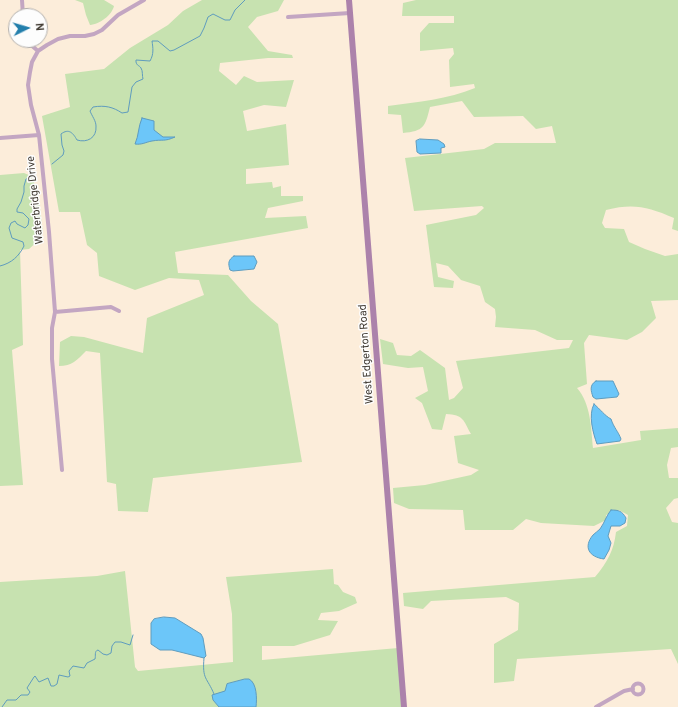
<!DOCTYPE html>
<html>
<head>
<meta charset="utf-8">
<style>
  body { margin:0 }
  #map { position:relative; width:678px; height:707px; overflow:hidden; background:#fcedda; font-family:Overpass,sans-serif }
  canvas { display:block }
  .north { position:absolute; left:8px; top:8px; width:40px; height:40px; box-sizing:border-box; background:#fdfdfd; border:1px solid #b2afac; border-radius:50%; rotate:85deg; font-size:11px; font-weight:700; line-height:16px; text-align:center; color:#413b33 }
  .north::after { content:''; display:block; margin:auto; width:14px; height:18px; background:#237fac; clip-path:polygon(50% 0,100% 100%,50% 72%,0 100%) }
</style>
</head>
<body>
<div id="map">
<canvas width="678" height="707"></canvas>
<div class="north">N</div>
</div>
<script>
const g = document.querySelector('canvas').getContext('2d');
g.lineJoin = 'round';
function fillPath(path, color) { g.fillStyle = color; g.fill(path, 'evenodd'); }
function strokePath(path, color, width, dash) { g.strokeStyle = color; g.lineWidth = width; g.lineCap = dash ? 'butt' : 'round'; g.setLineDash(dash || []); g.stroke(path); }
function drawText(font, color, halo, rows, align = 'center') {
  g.font = font + ' Overpass,sans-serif'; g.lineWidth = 3; g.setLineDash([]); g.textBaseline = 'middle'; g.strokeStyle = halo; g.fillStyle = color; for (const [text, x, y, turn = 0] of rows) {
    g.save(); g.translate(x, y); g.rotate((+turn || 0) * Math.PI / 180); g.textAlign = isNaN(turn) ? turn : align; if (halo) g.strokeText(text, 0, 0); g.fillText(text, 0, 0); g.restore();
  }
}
fillPath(new Path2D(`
  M75 0H104L114 6C112 15 100 24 90 25L86 15 83 3Z
  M202 0H284L278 11 257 17 248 27 268 51 292 55 293 58H268L220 63 219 71 236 85 244 76 257 82 294 80 286 107 264 105 243 111 247 131 286 124 289 165 246 169V184L272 182 273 188 281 186V196H303V201L268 208 265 218 306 216 308 228 175 252 178 273 228 275 251 301 278 324 302 462 153 478 148 512 118 511 116 484 107 482 100 353 86 351C77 360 72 366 59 366L60 342 71 336 84 337 143 353 147 318 204 295 199 280 169 278 135 290 99 276 97 253 87 245 80 212H59L42 116 70 107 65 74 104 69 130 48 168 25 183 11Z
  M416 0H678V231L672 229 674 218C648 207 634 203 606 210L602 223 605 228 624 229 629 242 645 249 665 256 678 254V300L651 301 656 318 642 332 627 340 589 335 584 343 587 384 577 388C591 404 591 428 593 448L641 440 640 431 678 428V447L671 448 667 465 669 478H678V498L674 499 666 508 672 522 678 523V664L671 649 517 659 514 681 494 683V644L518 630 519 603 506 597 431 601 423 609 404 606 403 593 595 577C607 563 614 550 616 532L627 526 628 515 619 510 606 515V520L594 526 541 523 526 519 513 530H465L463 510 409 509 394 503 393 488 425 485 471 475 479 470 458 463 454 436 471 434C463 420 464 415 446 414L442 430 432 429 422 403 415 398 428 391 423 367 408 368 383 364 380 339 393 343 397 355 411 356 420 350 445 368 449 400 454 398 463 388 456 361 569 348 573 340H557L535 330 495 327 496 317 495 309 485 302 480 286 461 280 448 266 436 263 438 277 454 281 453 288 434 287 426 225 476 215 484 208 482 206 414 211 405 158 484 149 495 143H556L552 126 536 129 523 116 474 117 462 101 430 107C425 127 424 131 403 133L401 115 388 114V106C418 102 448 99 475 88L474 84 450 87 449 60 454 54 453 48 420 51V33L429 23H454V16H402L403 3Z
  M24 173 31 176 38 191 43 233 40 239 29 249 20 250 23 345 12 350 23 485 0 486V175Z
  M333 569 334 584 338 585 343 592 355 597 357 603 339 611 321 613 318 620 338 621 330 635 294 646H262V660L398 648 402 707H0V582L97 576 125 571 135 667 138 671 233 662 232 614 226 577Z`), '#c7e2b0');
const water = new Path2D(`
  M142 118 154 121V130L163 137H175C164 142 163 139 152 141 146 142 142 145 135 144 139 135 138 127 142 118Z
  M420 139 438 140 444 144 445 147 441 148V153L420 154 417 152 416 141Z
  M234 256H254L257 262 254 269 233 271 230 270C228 263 228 260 234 256Z
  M596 381H613L619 394 617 397 596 399 593 397C591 391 589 385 596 381Z
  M594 404C600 409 605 416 611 419 614 428 618 431 621 439L620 441 597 444C593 433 588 415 594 404Z
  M611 510C619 510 622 511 626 518L625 523 620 526H611L608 536 611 543 609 550 604 559C589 557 583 547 593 535 595 533 598 531 600 529 605 522 606 516 611 510Z
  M164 617 175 618 201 634 203 638 206 656 204 658 172 650H160L151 644V623L154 619Z
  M245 679H249C257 683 257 699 256 707H219L213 700 212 695 225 691 227 684Z`);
fillPath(water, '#6cc6f9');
strokePath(water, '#5f9cbe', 1);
strokePath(new Path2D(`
  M52 164 63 155 64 151 62 145 61 134C69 128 73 133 77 140 87 143 97 138 96 126 96 121 92 116 90 111L93 107C105 105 113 107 122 113L128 112 132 87 136 82 143 79C142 76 143 71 141 68 139 65 137 66 136 62V60L150 61C154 54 153 48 152 41H158L170 51 174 50 200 36 204 28 208 17 213 14 225 20H230L235 10 245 0
  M0 266C12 263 19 256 24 246L23 242 12 238 9 228 11 223 15 221 17 224 25 228 28 225 29 219 23 213 17 212V209L21 202 24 192V186L26 179 35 175
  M204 658C202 680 207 677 214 694
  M2 707 7 700H16L21 695H28L30 692 27 688 34 677 35 676 39 682 48 678 51 686H54L57 684 59 675 68 677 70 676 69 671 73 666 84 668 87 663 95 659C96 656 94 651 98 650L103 654 107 655 111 653 112 646 115 642H121L130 645 133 635`), '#5f9cbe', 1);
strokePath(new Path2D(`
  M22 0 23 16
  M288 17 350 13
  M29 40 31 45 38 51
  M0 138 39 135
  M55 312 111 307 119 311
  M62 470 52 359V328L55 312 49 232 39 135 31 105 28 85 30 72 32 62 38 51 47 45 58 39 70 36H85L94 34 102 30 118 15 144 0
  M632.5 689a5.5 5.5 0 1 1 11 0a5.5 5.5 0 1 1-11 0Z
  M596 707 624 691 633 689`), '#c3a6c2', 4);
strokePath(new Path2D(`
  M349 0 404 707`), '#ac82ab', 6);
drawText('11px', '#413b33', '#fdfdfd', [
  ["Waterbridge Drive",36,200,-96],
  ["West Edgerton Road",367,354,-94]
]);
</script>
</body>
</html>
